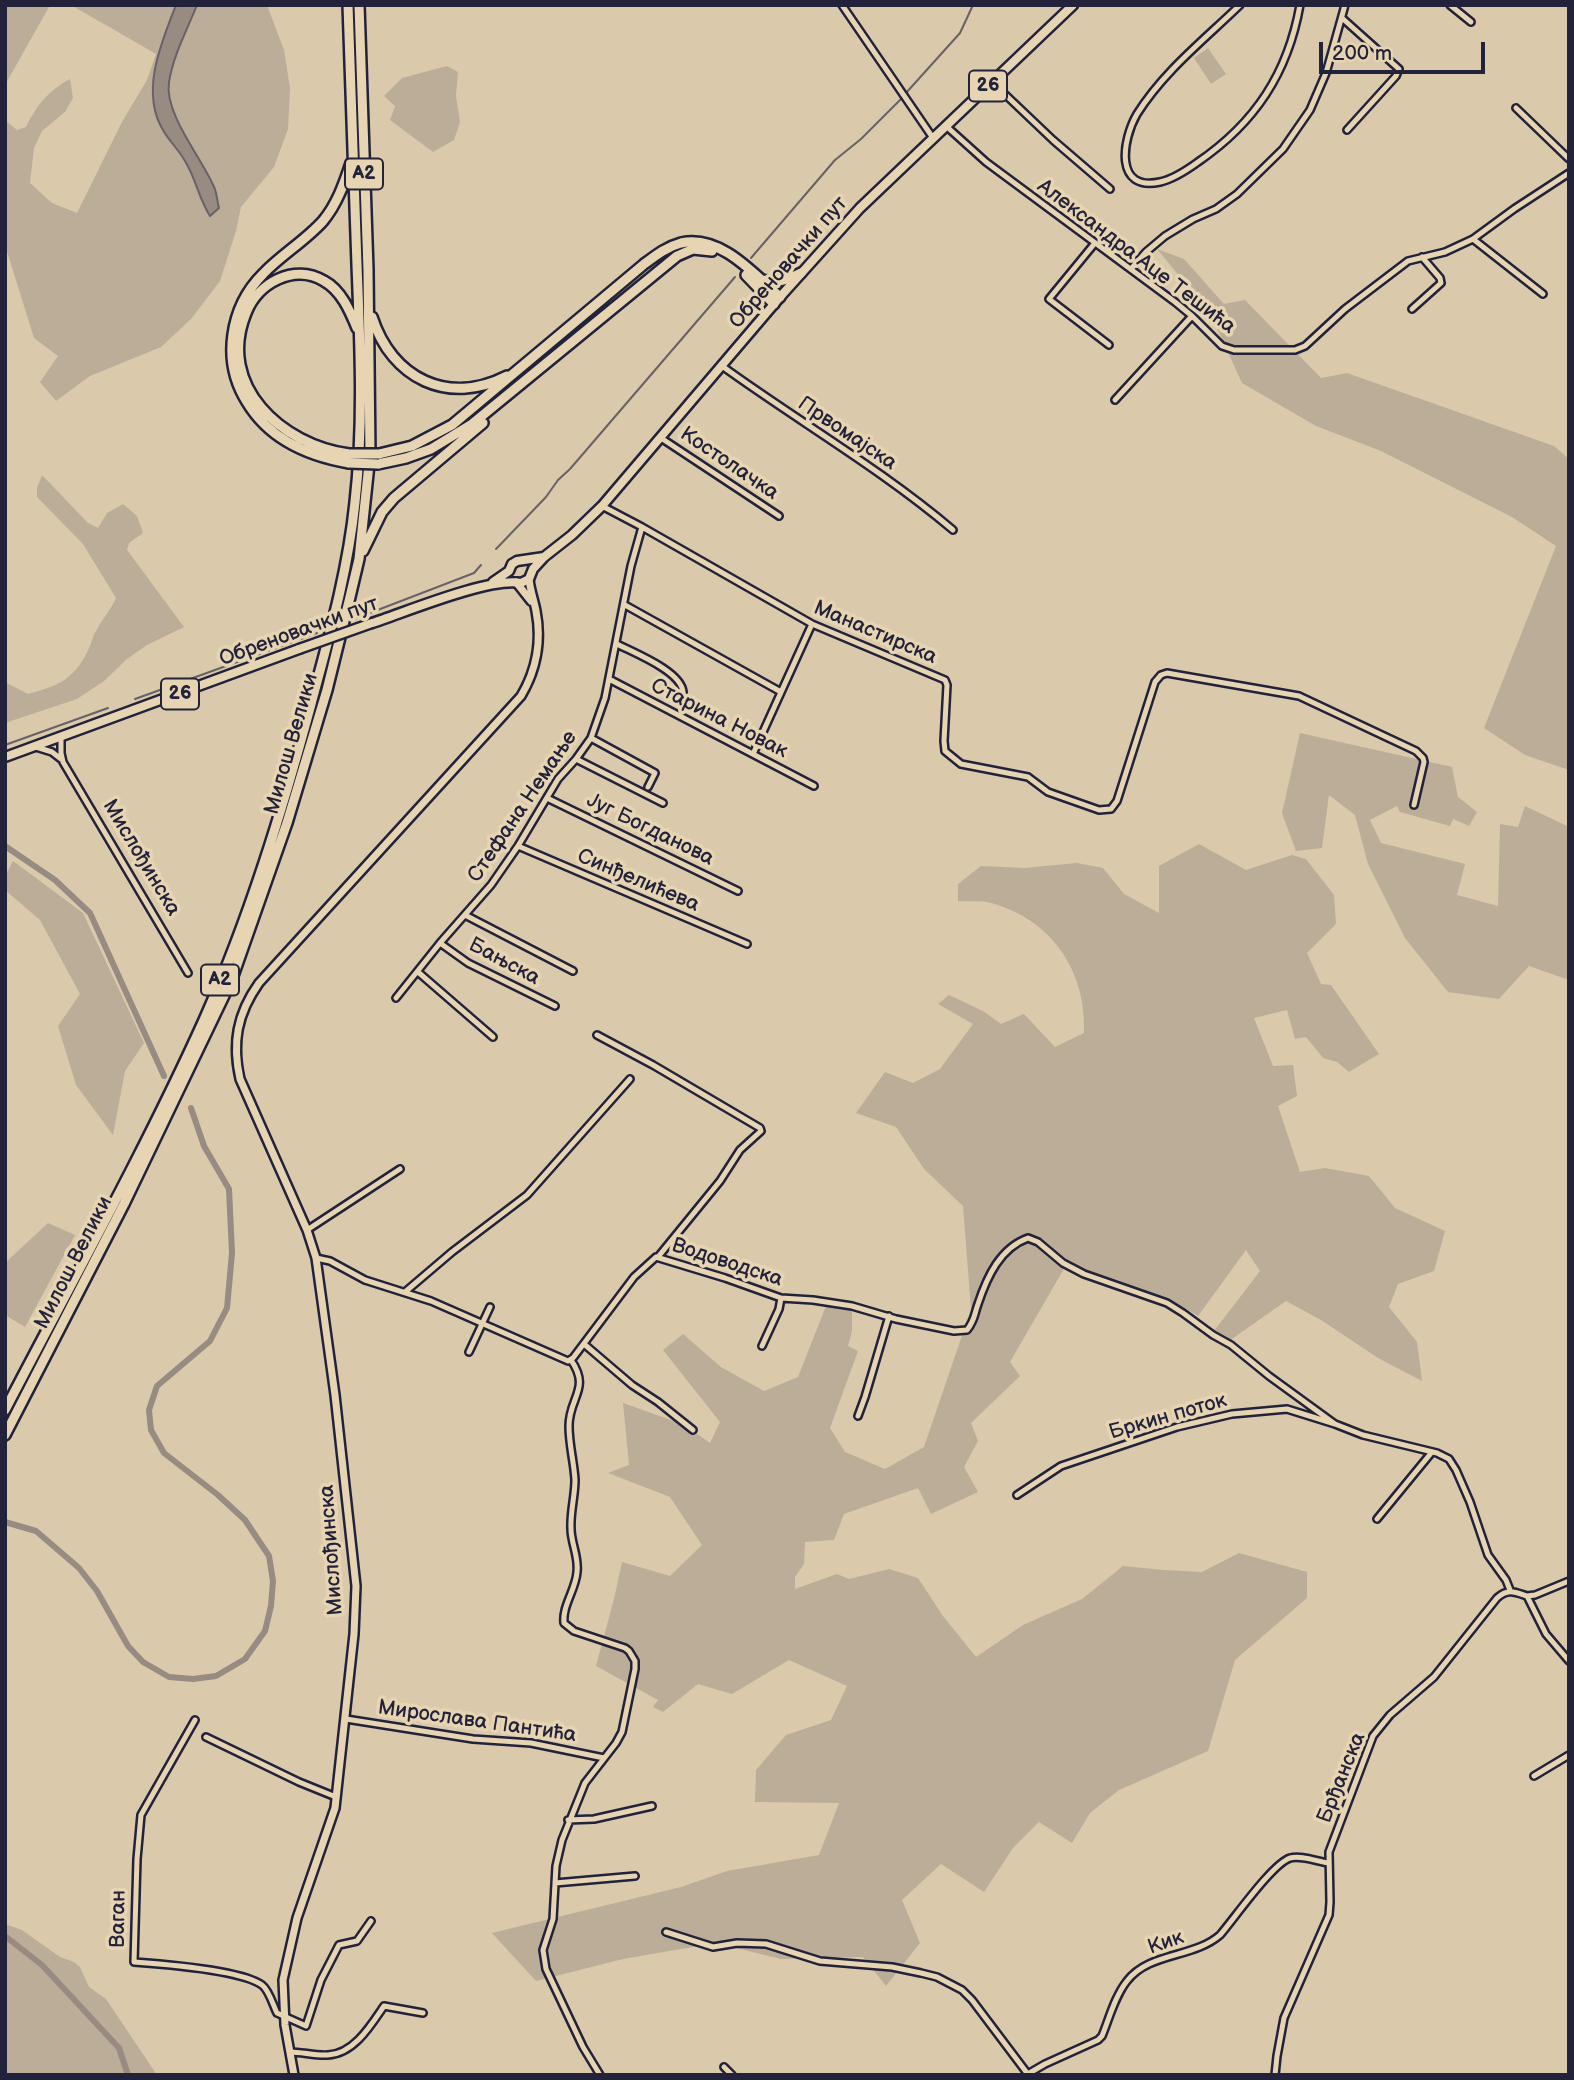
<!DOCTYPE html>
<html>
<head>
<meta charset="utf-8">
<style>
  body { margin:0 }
  #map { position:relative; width:1574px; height:2080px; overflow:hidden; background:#dbc9ab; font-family:"Balsamiq Sans",sans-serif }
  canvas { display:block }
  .frame { position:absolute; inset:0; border:7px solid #22223b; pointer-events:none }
  .scale { position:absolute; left:1319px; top:42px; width:166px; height:32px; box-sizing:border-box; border:4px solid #22223b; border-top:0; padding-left:9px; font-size:21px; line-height:24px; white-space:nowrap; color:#22223b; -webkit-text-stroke:5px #e7d4b2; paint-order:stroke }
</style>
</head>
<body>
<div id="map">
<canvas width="1574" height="2080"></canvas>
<div class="frame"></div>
<div class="scale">200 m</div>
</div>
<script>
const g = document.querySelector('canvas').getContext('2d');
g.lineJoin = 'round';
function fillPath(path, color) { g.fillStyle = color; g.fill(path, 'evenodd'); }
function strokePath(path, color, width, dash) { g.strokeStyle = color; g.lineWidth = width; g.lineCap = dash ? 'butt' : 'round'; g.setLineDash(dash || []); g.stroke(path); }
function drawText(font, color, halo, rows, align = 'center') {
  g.font = font + ' "Balsamiq Sans",sans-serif'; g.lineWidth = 7; g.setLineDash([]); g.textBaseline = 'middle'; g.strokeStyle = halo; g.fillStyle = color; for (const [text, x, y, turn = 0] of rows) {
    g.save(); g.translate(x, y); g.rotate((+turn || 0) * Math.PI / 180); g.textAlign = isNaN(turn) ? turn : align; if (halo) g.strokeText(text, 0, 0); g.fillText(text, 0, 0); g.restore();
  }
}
fillPath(new Path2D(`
  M5 5H51L49 7 5 85Z
  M71 5H267L284 50 290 88 288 129 274 167 241 207 236 231 220 281 191 319 161 347 90 376 56 401 40 382 58 356 34 338 5 245V120L17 130 26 127C37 105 48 91 70 79L73 98 65 112 42 131 34 148 30 183 52 203 77 213 122 122 147 80 156 54Z
  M1208 48 1226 74 1211 84 1194 58Z
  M447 66 458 72 456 96 460 122 454 140 433 152 390 120 395 106 384 96 402 78Z
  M1157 249 1184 259 1224 304 1245 300 1321 378 1347 373 1554 446 1569 459V770L1525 755 1484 728 1556 546 1512 517 1381 451 1316 426 1242 383 1210 313Z
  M42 475 88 523 98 528 107 513 123 504 137 516 143 533 129 543 127 550 184 627 147 645 127 659 104 681 77 699 5 723V682L28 694C61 685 75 679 90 646 92 641 93 635 96 631 102 619 111 610 116 598L83 544 37 497V488Z
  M1300 733 1452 767 1458 797 1477 812 1469 826 1453 819 1450 826 1400 812 1397 806 1370 820 1381 843 1465 864 1457 895 1498 906 1500 824 1518 827 1525 806 1567 826 1569 824V980L1529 966 1499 999 1448 992 1405 938 1368 864 1355 815 1329 795 1322 848 1296 851 1282 813Z
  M1199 844 1246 870 1292 855 1306 859 1334 895 1336 924 1307 953 1321 984 1331 985 1379 1054 1349 1072 1337 1062 1323 1058 1306 1037 1295 1039 1287 1010 1254 1018 1273 1066 1293 1065 1297 1096 1278 1106 1300 1172 1325 1168 1369 1176 1395 1208 1445 1231 1434 1271 1398 1284 1389 1307 1417 1342 1422 1381 1378 1358 1321 1320 1286 1301 1229 1341 1214 1331 1260 1271 1246 1250 1198 1316 1176 1303 1081 1269 1069 1260 1010 1362 1020 1376 971 1423 978 1441 964 1467 978 1492 931 1514 918 1488 844 1514 834 1540 805 1542 804 1564 795 1577V1589L837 1574 849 1579 889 1569 918 1578 943 1616 976 1657 1023 1625 1082 1599 1123 1566 1164 1570 1202 1572 1239 1553 1307 1572V1598L1235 1660 1208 1751 1119 1790 1090 1813 1072 1843 1039 1822 1013 1848 984 1892 941 1864 902 1900 920 1943 886 1986 863 1957 781 1959 716 1943 623 1959 536 1981 492 1933 681 1887 727 1871 819 1855 839 1803 755 1802 756 1770 786 1735 831 1720 847 1686 789 1660 732 1694 698 1684 663 1712 653 1707 658 1700 596 1666 614 1599 622 1562 670 1576 702 1545 670 1497 608 1473 629 1465 623 1403 685 1425 710 1443 720 1422 663 1350 683 1334 721 1367 764 1391 798 1377 826 1306 852 1310V1331L848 1346 858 1351 830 1428 845 1452 885 1469 924 1447 971 1309 963 1206 924 1169 896 1127 856 1113 885 1072 913 1083 940 1069 973 1024 938 1004 949 995 983 1011 1001 1024 1024 1014 1055 1047 1084 1033C1087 971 1051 919 991 903 981 900 969 902 958 901V884L981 866 1024 868 1077 863 1103 868 1124 894 1159 913V866Z
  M13 861 83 913 144 1043 125 1071 113 1135 76 1085 58 1026 80 994 40 920 5 890V876Z
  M48 1223 75 1235 25 1327 5 1315V1263Z
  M5 1924 22 1930 60 1957 74 1962 80 1967 89 1987 106 1999 157 2075H5Z`), '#bcad98');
const water = new Path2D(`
  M176 5H197C187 30 173 56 169 82 164 114 202 158 214 187 217 193 217 201 219 208L210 216C199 199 196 179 185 161 179 150 169 141 163 130 140 92 161 43 176 5Z`);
fillPath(water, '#978b82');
strokePath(water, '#686166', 2);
strokePath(new Path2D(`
  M906 93 960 33 973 5
  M751 258 835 160 861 139 903 97
  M496 549 546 497 558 480 570 469 735 277
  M349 621 474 573 481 565
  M135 699 317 633
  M5 745 108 708`), '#686166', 2);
strokePath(new Path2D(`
  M5 846 55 880 90 913 164 1076
  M5 1522 36 1531 79 1568 97 1591 128 1646 143 1662 169 1677 193 1679 216 1676 245 1659 265 1631 271 1606 273 1581 269 1556 245 1520 218 1495 164 1453 151 1430 149 1410 157 1386 210 1341 227 1308 232 1253 229 1189 204 1146 191 1108
  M5 1936 42 1965 119 2048 128 2075`), '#978b82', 6);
const street = new Path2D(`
  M842 5 933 138
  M1240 5C1204 40 1164 71 1137 114 1122 140 1114 192 1160 182 1174 179 1187 170 1198 162 1255 123 1288 73 1300 5
  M1450 5 1471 22
  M1342 18 1399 69 1396 76 1347 130
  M992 82 1053 140 1110 189
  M1516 108 1569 159
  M946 126 986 162 1175 302 1192 316 1222 346 1234 350H1295L1305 346 1345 309 1408 261 1445 252 1473 239 1514 209 1569 173
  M1473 239 1543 294
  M1095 243 1049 299 1109 345
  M1131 269 1146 252 1165 236 1193 219 1216 209 1237 194 1283 149 1310 110 1326 73 1345 5
  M1412 309 1441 283 1440 278 1422 257
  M722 366C798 421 881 469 953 530
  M1115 400 1192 316
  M661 438 779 516
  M602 506 642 527 812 624 945 680 947 685 944 741 945 751 961 764 1028 777 1048 792 1099 810 1111 809 1117 801 1155 682 1161 675 1167 673 1299 696 1416 751 1423 758 1424 762 1414 805
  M625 605 781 692
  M617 644C634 653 681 671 683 692
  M609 679 814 786
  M61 738V753L63 762 188 973
  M591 738 655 773 648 787
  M36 747 52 752 61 759
  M753 754 812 624
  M576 759 663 803
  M547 798 738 891
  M518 846 747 944
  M465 915 573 971
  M440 943 468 963 555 1006
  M418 972 493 1037
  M396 998 440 943 491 885 518 846 558 779 576 759 591 738 605 698 631 566 642 527
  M597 1035 653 1065 760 1128 761 1131 740 1150 720 1181 658 1257
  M307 1230 400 1169
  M316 1258 330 1261 365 1280 431 1301 568 1361 573 1358 634 1277 656 1257 725 1278 781 1298 813 1300 852 1306 896 1319 954 1331 967 1330C975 1320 974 1315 978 1304 987 1277 1000 1248 1028 1238L1038 1242 1063 1263 1084 1274 1167 1303 1183 1313 1213 1335 1231 1345 1269 1376 1335 1424
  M405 1292 452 1252 527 1195 630 1079
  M584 1344 632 1385 658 1402 693 1430
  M762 1346 779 1309 781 1298
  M469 1352 490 1307
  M571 1360C591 1389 569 1397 569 1426 569 1445 574 1462 575 1480 575 1496 570 1513 571 1529 571 1543 579 1557 577 1572 576 1589 562 1606 564 1623L574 1631 625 1648 629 1651 635 1661V1669L622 1732 616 1743 585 1783 562 1840 556 1866 553 1919 543 1950 546 1969 583 2047 600 2075
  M858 1416 865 1397 889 1316
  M1017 1495 1061 1466 1177 1427 1232 1414 1287 1409 1335 1424 1363 1435 1437 1453 1449 1459 1456 1470 1470 1502 1488 1555 1506 1580 1510 1590
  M1377 1519 1432 1452
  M1527 1596 1535 1595 1569 1581
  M346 1719 473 1739 531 1743 604 1758
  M195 1720 141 1815 137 1859 134 1962C162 1964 241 1970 262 1985 269 1990 273 2005 277 2013L306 2026 321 1980 339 1945 357 1941 371 1921
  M206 1737 299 1782 336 1797
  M1534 1776 1569 1755
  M568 1820 594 1819 652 1806
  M555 1883 635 1876
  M666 1932 713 1947 737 1943 766 1944 820 1961 892 1967 921 1973 937 1977 962 1990 972 2000 1027 2073
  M290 2052C302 2052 316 2056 328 2055 354 2054 371 2025 384 2006L423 2013
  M724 2067 732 2075
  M1026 2075 1045 2064 1098 2040 1102 2036C1109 2019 1115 1996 1127 1981 1149 1952 1194 1958 1220 1935 1234 1919 1272 1864 1290 1858 1301 1855 1316 1861 1328 1863
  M1275 2075 1277 2056 1284 2018 1329 1915 1330 1902 1329 1852 1373 1736 1390 1715 1434 1677 1497 1598C1508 1588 1515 1592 1527 1596L1546 1634 1569 1661`);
const secondary = new Path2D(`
  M516 582 531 601
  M294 2075 285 2025 283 1980 297 1918 335 1808 354 1634 356 1586 335 1395 316 1258 307 1230 240 1079C232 1043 237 1014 259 983L521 696C537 669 542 642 536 611 534 600 530 590 529 579`);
const primary = new Path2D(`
  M493 582 509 571 512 564 517 561 544 557
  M372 623C406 612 489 577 521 583L529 579 533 569 544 557 572 535 602 506 780 297 860 208 1073 5
  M5 757 299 649`);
const highway = new Path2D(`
  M746 275 774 304
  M762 280C777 283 788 280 801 273
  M372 317C392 379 448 406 507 376
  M349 454C282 445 216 386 246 313 258 283 294 263 324 281 341 290 350 311 357 328
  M379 454 412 446 452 425 643 265C655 256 666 247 681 243 720 234 754 274 780 297
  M349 463C308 456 269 439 247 402 221 361 230 307 263 274 281 255 305 241 323 221 337 204 344 184 351 163
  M378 464 406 458 431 449 472 424 677 256 693 249 712 251
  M363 551 382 512 394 498 483 423
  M5 1410C72 1281 144 1153 204 1020 249 919 282 811 311 704 329 637 348 571 355 502 364 423 360 343 357 265 354 178 351 92 348 5
  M5 1435 124 1204 232 979 287 823 327 690 350 597 359 559 370 455 368 270 359 5`);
strokePath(street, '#22223b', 10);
strokePath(secondary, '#22223b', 12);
strokePath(primary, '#22223b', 13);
strokePath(highway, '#22223b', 14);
strokePath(street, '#e7d4b2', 5);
strokePath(secondary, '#e7d4b2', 7);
strokePath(primary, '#e7d4b2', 8);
strokePath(highway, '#e7d4b2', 9);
const primaryBridge = new Path2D(`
  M299 649 372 623`);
const highwayBridge = new Path2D(`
  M349 454H379
  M349 463 378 464`);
strokePath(primaryBridge, '#22223b', 13, []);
strokePath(highwayBridge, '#22223b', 14, []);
strokePath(primaryBridge, '#e7d4b2', 8);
strokePath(highwayBridge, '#e7d4b2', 9);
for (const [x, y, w] of [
  [988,86,38],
  [364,174,38],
  [180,694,38],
  [220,980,38]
]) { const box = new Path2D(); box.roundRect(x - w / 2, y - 15.5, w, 31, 5); g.fillStyle = '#e7d4b2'; g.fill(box); strokePath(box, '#22223b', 2); }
drawText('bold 19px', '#22223b', null, [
  ["26",988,86],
  ["A2",364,174],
  ["26",180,694],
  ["A2",220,980]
]);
drawText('21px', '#22223b', '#e7d4b2', [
  ["Александра Аце Тешића",1136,257,37],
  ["Обреновачки пут",789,263,-49],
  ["Првомајска",847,434,34],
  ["Костолачка",729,464,34],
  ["Обреновачки пут",299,632,-20],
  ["Манастирска",875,633,23],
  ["Старина Новак",719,719,27],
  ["Милош Велики",292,744,-74],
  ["Стефана Немање",523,807,-56],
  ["Југ Богданова",650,830,26],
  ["Мислођинска",141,858,59],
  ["Синђелићева",638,881,23],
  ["Бањска",504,962,28],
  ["Милош Велики",74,1263,-63],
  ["Водоводска",727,1263,18],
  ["Бркин поток",1168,1417,-16],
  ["Мислођинска",332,1550,-94],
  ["Мирослава Пантића",477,1722,8],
  ["Брђанска",1342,1778,-68],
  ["Ваган",119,1919,-89],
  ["Кик",1166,1943,-19]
]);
</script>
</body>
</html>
